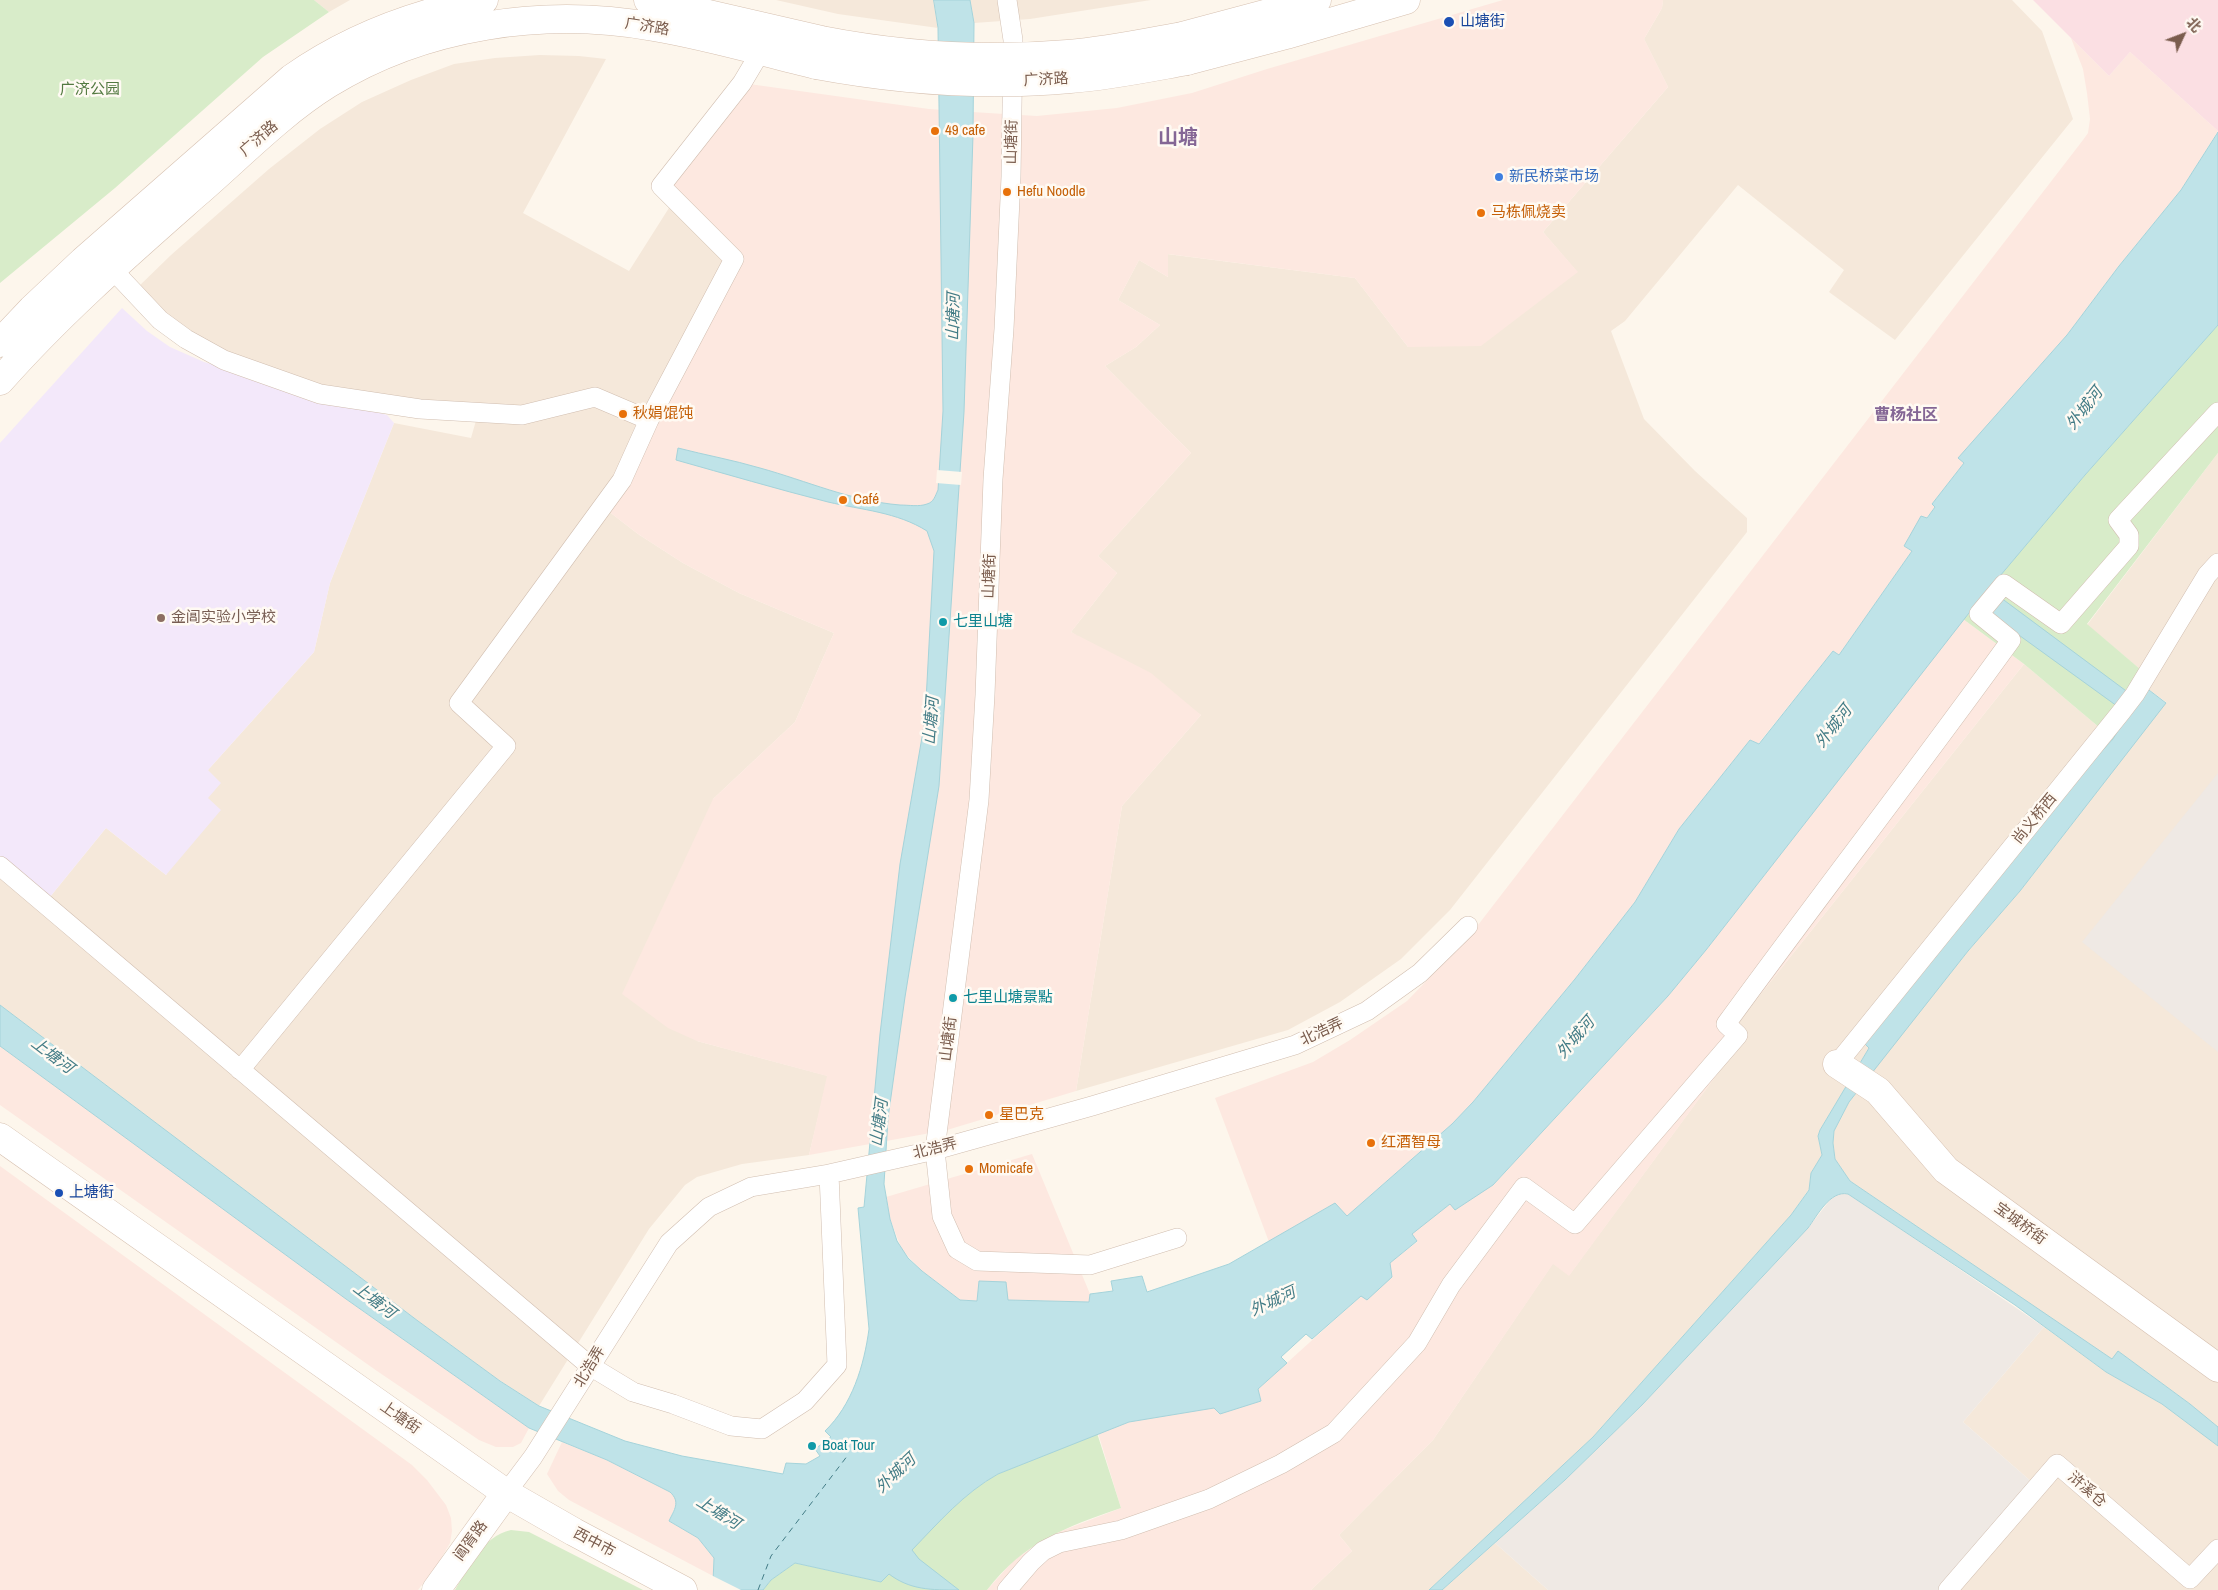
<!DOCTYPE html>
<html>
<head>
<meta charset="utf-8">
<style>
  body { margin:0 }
  #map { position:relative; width:2218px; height:1590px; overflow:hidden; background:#fdf6ec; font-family:"Archivo Narrow","Noto Sans SC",sans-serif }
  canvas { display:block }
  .north { position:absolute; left:2158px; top:10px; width:50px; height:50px; -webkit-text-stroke:4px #fffaf3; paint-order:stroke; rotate:47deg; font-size:14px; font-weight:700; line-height:20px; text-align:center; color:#7a5c4d }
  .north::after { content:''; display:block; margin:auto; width:18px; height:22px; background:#7a5c4d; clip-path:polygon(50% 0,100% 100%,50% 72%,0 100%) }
</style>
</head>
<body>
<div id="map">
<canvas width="2218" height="1590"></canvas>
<div class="north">北</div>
</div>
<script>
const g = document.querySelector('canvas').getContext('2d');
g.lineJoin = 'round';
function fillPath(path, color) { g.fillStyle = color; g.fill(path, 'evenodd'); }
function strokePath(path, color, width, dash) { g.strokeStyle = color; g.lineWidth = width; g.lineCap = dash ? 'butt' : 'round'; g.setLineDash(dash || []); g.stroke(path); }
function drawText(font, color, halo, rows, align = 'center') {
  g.font = font + ' "Archivo Narrow","Noto Sans SC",sans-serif'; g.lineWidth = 5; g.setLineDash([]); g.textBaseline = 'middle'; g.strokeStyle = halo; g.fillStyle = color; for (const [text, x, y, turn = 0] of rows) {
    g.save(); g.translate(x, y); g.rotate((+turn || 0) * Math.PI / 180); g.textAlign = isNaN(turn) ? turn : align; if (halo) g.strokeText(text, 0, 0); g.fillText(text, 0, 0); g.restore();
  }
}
fillPath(new Path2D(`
  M314 0H350L329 12Z
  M776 0H934L938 28 838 14Z
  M970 0H1151L1030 19 974 23Z
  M1663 0H2012L2042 31 2073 119 1895 340 1829 292 1844 270 1738 185 1625 321 1611 331 1644 419 1695 471 1747 518V532L1450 910 1401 959 1340 1002 1288 1030 1076 1091 1122 806 1201 715 1071 632 1117 573 1098 556 1191 453 1105 366 1136 347 1160 325 1118 300 1139 260 1168 277 1167 254 1355 278 1408 347 1577 272 1543 232 1668 87 1644 39 1662 8Z
  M540 55 579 56 606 59 523 213 629 271 674 200 734 259 603 507 638 534 683 563 739 593 834 633 795 722 713 799 697 1041 828 1076 809 1155 742 1164 697 1177 685 1185 649 1229 539 1406 493 1376 418 1321 0 1005V875L41 908 106 828 166 875 208 798V770L314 652 330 583 394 423 471 438 477 417 378 399 278 374 195 339 135 290 171 255 269 169 320 129 362 102 411 80 454 64 495 58Z
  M2218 453V1427L2190 1404 2119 1352 2112 1360 1850 1181 1835 1159 1833 1143 1834 1131 1849 1102 1875 1067 1968 951 2020 891 2166 702 2145 687 2147 675 2087 625Z
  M2024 664 2113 739 2060 797 1866 1043 1869 1048 1820 1130 1818 1136 1822 1155 1811 1173 1809 1189 1791 1215 1593 1437 1429 1590H1311L1352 1551 1339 1535 1433 1440 1553 1263 1569 1275 1746 1035 1736 1025Z
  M2044 1327 2106 1372 2162 1404 2218 1446V1590H1942L2033 1483 1963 1422Z
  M1495 1543 1548 1590H1442Z`), '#f5e8da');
fillPath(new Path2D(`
  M1503 0H1663L1662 8 1644 39 1668 87 1543 232 1578 272 1481 346 1408 347 1355 278 1168 254V277L1139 260 1118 300 1160 325 1136 347 1105 366 1191 453 1098 556 1117 573 1071 632 1151 673 1201 715 1122 806 1076 1091 947 1130 809 1155 827 1076 697 1041 668 1028 622 994 713 799 795 722 834 633 739 593 683 563 638 534 603 507 733 260 661 186 742 83 929 109 972 112 1037 116 1117 108 1192 93 1267 69Z
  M2071 38 2109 76 2130 52 2218 131 2181 190 2119 266 2067 335 1959 458 1964 463 1932 504 1935 507 1904 546 1912 551 1839 655 1833 651 1758 744 1750 740 1679 829 1635 902 1575 979 1473 1102 1452 1124 1347 1216 1335 1204 1269 1242 1215 1098 1313 1062 1350 1040 1407 1001 1468 938 2083 140 2088 133 2090 119 2087 93 2083 69Z
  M1963 619 2024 664 1736 1025 1746 1035 1569 1276 1553 1264 1433 1440 1339 1535 1352 1551 1311 1590H987L1014 1560 1051 1535 1121 1508 1098 1433 1129 1422 1155 1416 1261 1401 1258 1389 1361 1296 1389 1263 1417 1242 1411 1234 1450 1204 1493 1185 1668 996 1706 950Z
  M0 1046 346 1299 529 1428 521 1443 513 1447H496L479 1440 377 1371 0 1105Z
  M1032 1154 1090 1294 1089 1302 1008 1300 980 1281 977 1301 960 1300 922 1271 902 1250 890 1219 886 1197Z
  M0 1166 412 1465 427 1480 446 1505 451 1518 452 1531 450 1543 439 1562 418 1590H0Z
  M562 1442 607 1460 670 1492 676 1498 677 1502 669 1521 698 1538 714 1558 713 1576 569 1500 558 1491 547 1474Z`), '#fde8e0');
fillPath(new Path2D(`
  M2218 773V1052L2082 942Z
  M1843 1193 1848 1194 1911 1236 2044 1327 1963 1422 2033 1483 1942 1590H1548L1495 1543 1565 1480 1642 1405 1808 1228 1830 1200 1835 1195Z`), '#efe9e4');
fillPath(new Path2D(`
  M122 308 147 331 170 347 204 362 387 415 394 423 330 583 314 652 208 770 221 783 208 798 221 810 166 875 106 828 41 908 0 875V443Z`), '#f3e8fa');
fillPath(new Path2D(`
  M2033 0H2218V131L2130 52 2109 76Z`), '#fbdfe3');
fillPath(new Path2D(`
  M0 0H314L329 12 263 57 115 188 0 283Z
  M2218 325V453L2087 624 2147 675 2145 687 2113 739 2024 664 1963 619 2085 475Z
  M1097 1433 1121 1508C1066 1527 1024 1542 987 1590H763L771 1580 795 1563 881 1582C917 1545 952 1500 998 1474Z
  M511 1530 529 1532 643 1590H455C469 1566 482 1537 511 1530Z`), '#d8ecc9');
const water = new Path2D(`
  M934 0H970L974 23 973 135 964 412 939 786 905 997 888 1118 884 1184 890 1219 897 1241 908 1258 922 1271 960 1300 977 1301 979 1281 1006 1282 1008 1300 1089 1302 1090 1294 1113 1291 1111 1281 1142 1276 1147 1292 1229 1264 1335 1203 1347 1216 1452 1124 1473 1102 1575 979 1635 902 1679 829 1750 740 1759 744 1833 651 1839 655 1912 551 1904 546 1921 516 1927 518 1935 507 1932 504 1964 463 1958 458 2067 335 2119 266 2181 190 2218 132V325L2085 475 1989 589 2137 699 2145 687 2166 703 2020 891 1968 951 1849 1102 1834 1131 1833 1143 1835 1159 1850 1181 2112 1359 2118 1351 2190 1404 2218 1427V1446L2162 1404 2106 1372 2015 1305 1848 1194C1830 1190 1817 1216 1808 1228L1642 1405 1565 1480 1442 1590H1429L1593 1437 1791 1215 1809 1190 1811 1173 1822 1155 1818 1136 1820 1130 1869 1048 1865 1044 2060 797 2113 739 2128 714 1976 604 1706 950 1668 996 1493 1185 1455 1210 1450 1204 1412 1234 1417 1241 1390 1263 1392 1277 1367 1300 1361 1296 1312 1339 1306 1334 1281 1357 1287 1363 1258 1389 1261 1401 1220 1414 1214 1408 1129 1422 998 1474C964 1493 939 1522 912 1550L919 1559 959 1590C931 1590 910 1590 889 1574L881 1582 795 1563 771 1580 763 1590H710L713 1582 714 1558 698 1538 669 1521C674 1510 681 1502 670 1492L607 1460 529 1428 346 1299 0 1046V1005L418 1321 500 1381 539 1406 625 1441 682 1456 783 1474 786 1463 806 1464 820 1456 815 1449 831 1437 825 1431C852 1405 864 1366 869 1329L858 1208 864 1207 880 1034 900 864 925 720 934 551 927 531C897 512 862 510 828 502 777 489 726 474 676 460L678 448C705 455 733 460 760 468 807 481 851 501 900 505 909 505 919 507 927 504 934 502 935 496 938 490L943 411 938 28Z`);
fillPath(water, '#bfe3e8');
strokePath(water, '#a5d3da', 1);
fillPath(new Path2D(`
  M937 470 962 472 961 485 936 483Z
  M711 1575 741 1590H707Z`), '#fdf6ec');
strokePath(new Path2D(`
  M758 1590 771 1556 848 1455`), '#437c86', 1, [6, 5]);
const street = new Path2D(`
  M1007 0 1013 40 1011 177 1004 329 993 479 985 695 979 800 935 1150 942 1216 957 1249 977 1261 1090 1265 1177 1238
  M112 269 160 320 186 339 224 360 320 394 420 409 522 415 595 397 649 420
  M0 866 590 1366 633 1392 673 1404 731 1426 762 1429 805 1401 837 1365 829 1174
  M1837 1064 2122 711 2135 694 2207 575 2218 563
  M240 1070 506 746 459 703 622 480 649 420 734 259 661 186 742 83 761 51
  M506 1493 533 1457 669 1243 709 1207 751 1187 829 1174 935 1150 1092 1106 1295 1045 1367 1011 1420 973 1468 926
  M1007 1590 1031 1562 1043 1551 1059 1543 1121 1530 1209 1499 1281 1464 1334 1433 1417 1343 1451 1285 1524 1187 1575 1224 1738 1035 1726 1024C1820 895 1918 769 2011 640L1979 614 2004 584 2061 624 2129 546V535L2118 520 2218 412
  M1948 1590 2057 1464 2190 1579 2218 1549`);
const secondary = new Path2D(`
  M648 0 821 40
  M1182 36 1317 0
  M1187 61 1286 35 1406 0
  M0 343 32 309 83 261 292 78C349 38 416 13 484 0
  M0 381C60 313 128 254 196 194 239 157 280 114 328 84 423 25 544 7 654 27 708 36 762 52 816 65
  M1837 1064 1878 1091 1946 1170 2218 1368
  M0 1137 506 1493 574 1532 683 1590
  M436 1590 506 1493`);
strokePath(street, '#d1beb0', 20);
strokePath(secondary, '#d6c0b0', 29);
strokePath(street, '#fff', 19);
strokePath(secondary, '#fff', 28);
const secondaryBridge = new Path2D(`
  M821 40C903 56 985 61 1068 54 1106 51 1144 43 1182 36
  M816 65C902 81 983 87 1070 79 1110 76 1148 68 1187 61`);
strokePath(secondaryBridge, '#d6c0b0', 29, []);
strokePath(secondaryBridge, '#fff', 28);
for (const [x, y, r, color] of [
  [1449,22,6,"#1a4fb4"],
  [935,131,5,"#e8710a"],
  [1499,177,5,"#3f7fe0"],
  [1007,192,5,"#e8710a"],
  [1481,213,5,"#e8710a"],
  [623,414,5,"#e8710a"],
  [843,500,5,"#e8710a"],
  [161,618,5,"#8d6e63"],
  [943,622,5,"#0f9aa8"],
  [953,998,5,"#0f9aa8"],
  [989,1115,5,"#e8710a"],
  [1371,1143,5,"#e8710a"],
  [969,1169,5,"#e8710a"],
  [59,1193,5,"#1a4fb4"],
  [812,1446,5,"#0f9aa8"]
]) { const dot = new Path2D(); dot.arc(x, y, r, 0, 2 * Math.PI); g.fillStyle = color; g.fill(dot); strokePath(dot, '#fffaf3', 2); }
drawText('15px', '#164399', '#fffaf3', [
  ["山塘街",1460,22],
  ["上塘街",69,1193]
], 'left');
drawText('15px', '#7a5c4d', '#fffaf3', [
  ["广济路",647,27,9],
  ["广济路",1046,80,-3],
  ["广济路",259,139,-41],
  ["山塘街",1012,142,-89],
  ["山塘街",990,576,-88],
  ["尚义桥西",2035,819,-51],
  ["北浩弄",1322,1032,-25],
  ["山塘街",949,1039,-83],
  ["北浩弄",935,1149,-14],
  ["宝城桥街",2020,1224,36],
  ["北浩弄",590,1367,-59],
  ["上塘街",400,1418,35],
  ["浒溪仓",2087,1490,41],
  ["阊胥路",471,1541,-54],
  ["西中市",594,1543,28]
]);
drawText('15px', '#537a41', '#fffaf3', [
  ["广济公园",90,90]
]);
drawText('15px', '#c56008', '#fffaf3', [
  ["49 cafe",945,131],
  ["Hefu Noodle",1017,192],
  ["马栋佩烧卖",1491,213],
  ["秋娟馄饨",633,414],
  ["Café",853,500],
  ["星巴克",999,1115],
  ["红酒智母",1381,1143],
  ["Momicafe",979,1169]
], 'left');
drawText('15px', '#366cbe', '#fffaf3', [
  ["新民桥菜市场",1509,177]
], 'left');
drawText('15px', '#785e54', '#fffaf3', [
  ["金阊实验小学校",171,618]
], 'left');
drawText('15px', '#0d838f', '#fffaf3', [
  ["七里山塘",953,622],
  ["七里山塘景點",963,998],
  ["Boat Tour",822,1446]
], 'left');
drawText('italic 16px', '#437c86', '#fffaf3', [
  ["山塘河",954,317,-89],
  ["外城河",2085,409,-52],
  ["山塘河",932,721,-86],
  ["外城河",1834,727,-52],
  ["外城河",1576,1038,-49],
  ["上塘河",52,1056,37],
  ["山塘河",880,1123,-83],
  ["上塘河",374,1301,37],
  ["外城河",1273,1302,-25],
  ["外城河",896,1474,-43],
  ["上塘河",718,1513,32]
]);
drawText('bold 16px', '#846695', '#fffaf3', [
  ["曹杨社区",1906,416]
]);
drawText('bold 20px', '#846695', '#fffaf3', [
  ["山塘",1178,139]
]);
</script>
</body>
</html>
